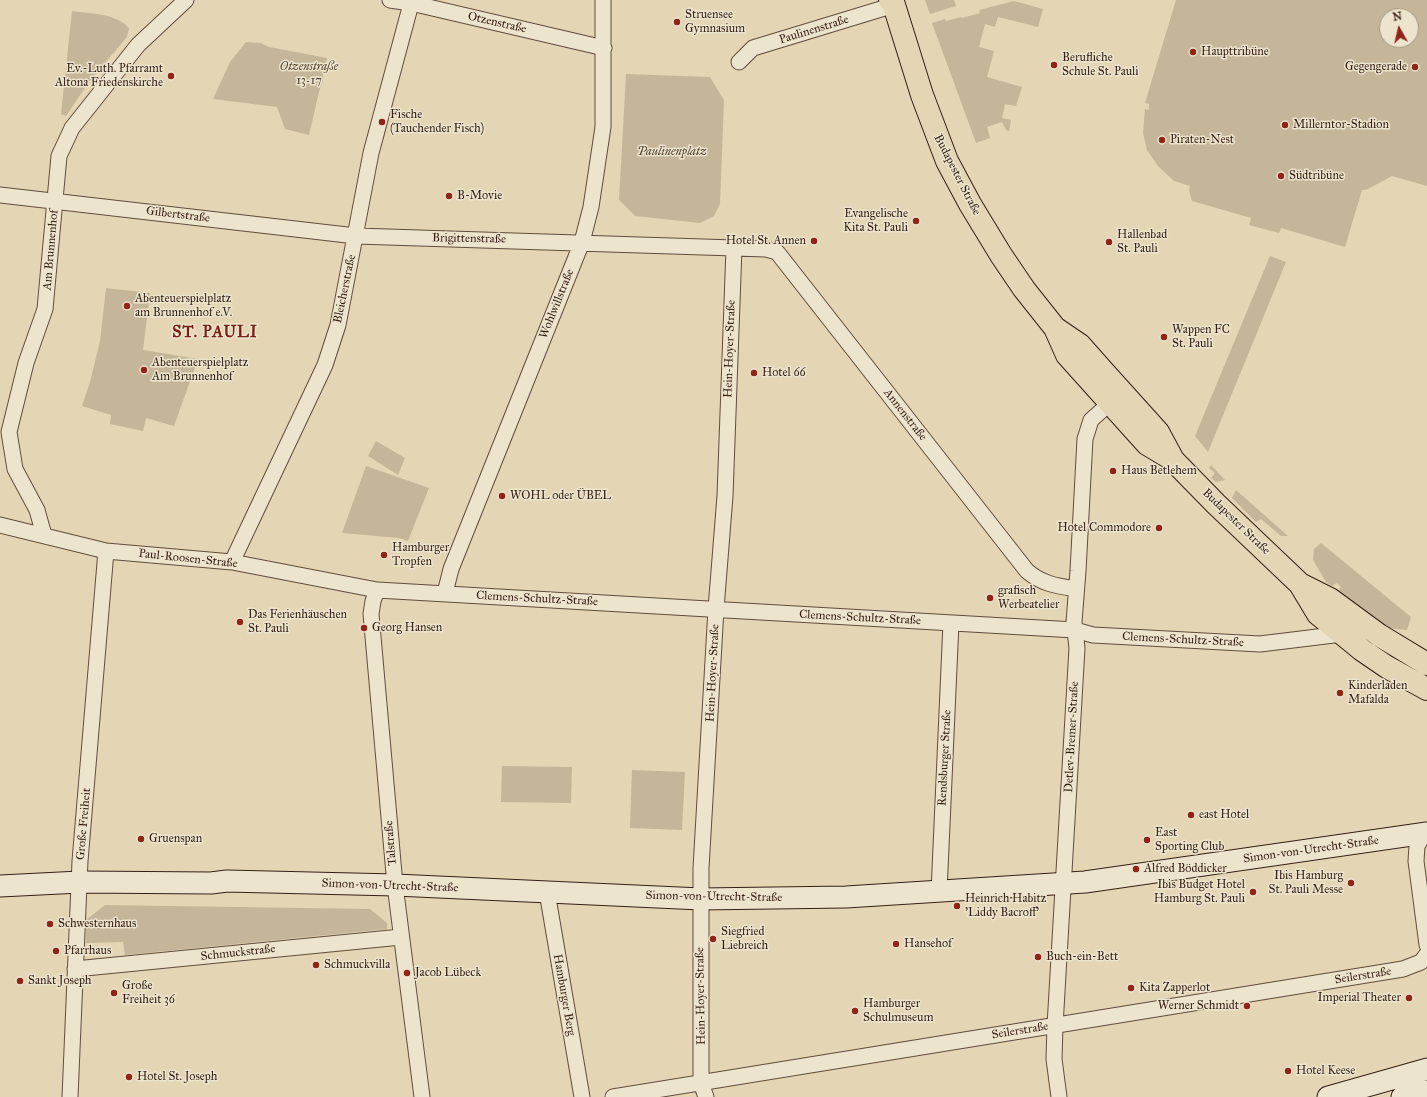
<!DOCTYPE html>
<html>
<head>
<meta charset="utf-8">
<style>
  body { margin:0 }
  #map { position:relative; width:1427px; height:1097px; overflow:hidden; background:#e4d5b4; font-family:"IM FELL Great Primer",serif }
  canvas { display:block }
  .north { position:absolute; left:1379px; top:8px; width:40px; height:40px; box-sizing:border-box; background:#ede4ce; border:1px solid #a39584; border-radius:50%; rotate:352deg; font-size:11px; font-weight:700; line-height:16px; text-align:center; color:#351f15 }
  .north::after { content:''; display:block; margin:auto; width:14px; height:18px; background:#8f2418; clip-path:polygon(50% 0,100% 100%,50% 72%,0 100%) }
</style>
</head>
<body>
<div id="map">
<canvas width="1427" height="1097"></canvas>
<div class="north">N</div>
</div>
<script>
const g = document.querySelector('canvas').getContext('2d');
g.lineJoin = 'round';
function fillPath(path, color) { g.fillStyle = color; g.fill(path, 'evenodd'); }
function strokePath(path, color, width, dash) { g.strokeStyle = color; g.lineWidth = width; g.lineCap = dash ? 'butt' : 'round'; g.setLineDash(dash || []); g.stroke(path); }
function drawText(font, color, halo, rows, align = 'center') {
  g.font = font + ' "IM FELL Great Primer",serif'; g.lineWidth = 3; g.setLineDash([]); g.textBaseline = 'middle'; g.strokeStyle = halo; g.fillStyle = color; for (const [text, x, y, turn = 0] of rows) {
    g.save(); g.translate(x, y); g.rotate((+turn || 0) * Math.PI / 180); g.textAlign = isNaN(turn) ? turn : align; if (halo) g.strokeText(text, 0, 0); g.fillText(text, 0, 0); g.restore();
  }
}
fillPath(new Path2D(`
  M925 0H954L956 6 930 14Z
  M1176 0H1427V186L1392 176 1366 190H1362L1345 247 1281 228 1279 233 1249 225 1251 218 1192 201 1189 190 1190 186 1174 181 1158 166 1147 150 1143 133 1145 109 1149 110V104L1145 103ZM1387 16H1411V40H1387Z
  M1014 1 1043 9 1038 27 998 17 995 27 985 24 979 47 994 51 987 77 1022 87 1016 106 1005 104 1002 118 1011 120 1009 131 1006 130 1002 122 987 127 990 138 976 143 932 23 945 19 946 21 961 17 962 18 980 13 979 10Z
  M72 11C92 14 115 13 129 28L127 37 89 82 66 116 61 114Z
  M246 42 261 43 269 47 327 58 323 74V80L319 92 309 135 285 129 277 107 213 99 230 62Z
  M626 74 710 77 724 100 720 204 714 216 700 223 635 216 619 200Z
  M1270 256 1286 262 1208 452 1195 436Z
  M106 288 150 293 143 350 198 359 174 426 146 418 143 431 110 424 111 415 82 406 90 382 100 341Z
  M376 441 405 458 398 475 368 456Z
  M1211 465 1225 480 1216 482 1211 478 1215 473 1209 468Z
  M366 466 429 488 408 541 399 538 342 533Z
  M1236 490 1288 536H1281L1261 519 1256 522 1232 498Z
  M1321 543 1411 617 1407 630 1387 628 1338 591 1341 587 1337 583 1332 586 1326 582 1313 560 1314 549Z
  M502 766 572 767 571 803 501 802Z
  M632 770 685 772 682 830 630 828Z
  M105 905 370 909 387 923V929L125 955 123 942 86 943V920Z`), '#c6b699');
const street = new Path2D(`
  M390 0 411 3 604 48
  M739 62 753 48 894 5
  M0 195 356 236 766 249 777 252 1027 571C1042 584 1057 586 1076 589
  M0 525 106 551 232 562 377 590 1075 630 1093 635 1260 644 1342 634
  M44 535 37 510 15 469 9 432 26 363 45 309 59 156 72 128 138 45 186 0
  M232 562 325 365 338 325 371 153 412 0
  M377 590 373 601 371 614 395 885 422 1097
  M445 593 451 569 582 242 591 207 603 127V0
  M1424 834 1417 846 1416 861 1427 945
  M547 892 582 1097
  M939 892 951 623
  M75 969 401 937
  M70 1097 80 861 106 551
  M613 1097 1403 969 1421 962 1427 954
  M706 1097 701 1083V868L716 609 725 496 734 248
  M1059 1097 1054 1059 1055 1026 1077 648 1074 622 1078 571 1085 439 1091 420 1117 397`);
const secondary = new Path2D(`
  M0 886 80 882 211 883 227 881 395 885 701 899 846 897 1085 882 1427 833
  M1328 1097 1427 1069
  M1402 1097 1427 1091`);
const primary = new Path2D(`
  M890 0 894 5 922 95 947 161 970 204 1001 255 1024 289 1055 328 1067 355 1147 444 1172 459 1216 504 1300 584 1330 599 1379 635 1427 664
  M1055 328 1080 345 1103 371 1158 432 1172 458
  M1300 584 1318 614 1362 650 1387 667 1427 689`);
strokePath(street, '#614c3d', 17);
strokePath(secondary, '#351f15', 23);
strokePath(primary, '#351f15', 24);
strokePath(street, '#ede4ce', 15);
strokePath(secondary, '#ede4ce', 21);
strokePath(primary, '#e4d5b4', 22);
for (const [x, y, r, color] of [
  [677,22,4,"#8f2418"],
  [1193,52,4,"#8f2418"],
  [1054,65,4,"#8f2418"],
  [1415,67,4,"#8f2418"],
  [171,76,4,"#8f2418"],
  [382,122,4,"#8f2418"],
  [1285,125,4,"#8f2418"],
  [1162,140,4,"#8f2418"],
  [1281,176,4,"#8f2418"],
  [449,196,4,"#8f2418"],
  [916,221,4,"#8f2418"],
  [814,241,4,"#8f2418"],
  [1109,242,4,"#8f2418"],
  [127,306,4,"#8f2418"],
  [1164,337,4,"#8f2418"],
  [144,370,4,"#8f2418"],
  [754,373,4,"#8f2418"],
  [1113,471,4,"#8f2418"],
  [502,496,4,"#8f2418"],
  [1159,528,4,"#8f2418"],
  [384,555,4,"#8f2418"],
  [990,598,4,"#8f2418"],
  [240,622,4,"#8f2418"],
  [364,628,4,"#8f2418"],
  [1340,693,4,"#8f2418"],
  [1191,815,4,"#8f2418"],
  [141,839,4,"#8f2418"],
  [1147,840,4,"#8f2418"],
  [1136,869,4,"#8f2418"],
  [1351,883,4,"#8f2418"],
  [1253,892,4,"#8f2418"],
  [957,906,4,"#8f2418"],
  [50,924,4,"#8f2418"],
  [713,939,4,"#8f2418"],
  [896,944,4,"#8f2418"],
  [56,951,4,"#8f2418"],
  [1038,957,4,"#8f2418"],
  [316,965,4,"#8f2418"],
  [407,973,4,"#8f2418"],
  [20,981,4,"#8f2418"],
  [1131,988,4,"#8f2418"],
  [114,993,4,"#8f2418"],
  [1409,998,4,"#8f2418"],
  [1247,1006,4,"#8f2418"],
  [855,1011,4,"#8f2418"],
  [1288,1071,4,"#8f2418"],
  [129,1077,4,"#8f2418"]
]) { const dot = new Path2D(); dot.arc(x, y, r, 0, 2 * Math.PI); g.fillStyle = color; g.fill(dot); strokePath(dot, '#ede4ce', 1.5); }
drawText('12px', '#351f15', '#ede4ce', [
  ["Struensee",685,15],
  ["Gymnasium",685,29],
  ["Haupttribüne",1201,52],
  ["Berufliche",1062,58],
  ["Schule St. Pauli",1062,72],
  ["Gegengerade",1407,67,"right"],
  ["Ev.-Luth. Pfarramt",163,69,"right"],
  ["Altona Friedenskirche",163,83,"right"],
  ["Fische",390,115],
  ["(Tauchender Fisch)",390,129],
  ["Millerntor-Stadion",1293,125],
  ["Piraten-Nest",1170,140],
  ["Südtribüne",1289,176],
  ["B-Movie",457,196],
  ["Evangelische",908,214,"right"],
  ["Kita St. Pauli",908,228,"right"],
  ["Hallenbad",1117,235],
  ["St. Pauli",1117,249],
  ["Hotel St. Annen",806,241,"right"],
  ["Abenteuerspielplatz",135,299],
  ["am Brunnenhof e.V.",135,313],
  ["Wappen FC",1172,330],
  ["St. Pauli",1172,344],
  ["Abenteuerspielplatz",152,363],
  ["Am Brunnenhof",152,377],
  ["Hotel 66",762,373],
  ["Haus Betlehem",1121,471],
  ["WOHL oder ÜBEL",510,496],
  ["Hotel Commodore",1151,528,"right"],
  ["Hamburger",392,548],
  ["Tropfen",392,562],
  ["grafisch",998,591],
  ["Werbeatelier",998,605],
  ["Das Ferienhäuschen",248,615],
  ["St. Pauli",248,629],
  ["Georg Hansen",372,628],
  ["Kinderladen",1348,686],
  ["Mafalda",1348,700],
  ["east Hotel",1199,815],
  ["East",1155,833],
  ["Sporting Club",1155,847],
  ["Gruenspan",149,839],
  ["Alfred Böddicker",1144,869],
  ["Ibis Hamburg",1343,876,"right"],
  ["St. Pauli Messe",1343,890,"right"],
  ["Ibis Budget Hotel",1245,885,"right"],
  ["Hamburg St. Pauli",1245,899,"right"],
  ["Heinrich Habitz",965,899],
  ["'Liddy Bacroff'",965,913],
  ["Schwesternhaus",58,924],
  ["Siegfried",721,932],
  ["Liebreich",721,946],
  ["Hansehof",904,944],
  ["Pfarrhaus",64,951],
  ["Buch-ein-Bett",1046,957],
  ["Schmuckvilla",324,965],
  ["Jacob Lübeck",415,973],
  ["Sankt Joseph",28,981],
  ["Große",122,986],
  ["Freiheit 36",122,1000],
  ["Kita Zapperlot",1139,988],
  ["Imperial Theater",1401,998,"right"],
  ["Hamburger",863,1004],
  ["Schulmuseum",863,1018],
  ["Werner Schmidt",1239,1006,"right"],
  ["Hotel Keese",1296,1071],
  ["Hotel St. Joseph",137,1077]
], 'left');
drawText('12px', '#351f15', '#ede4ce', [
  ["Otzenstraße",497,23,13],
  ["Paulinenstraße",814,30,-17],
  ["Budapester Straße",957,175,63],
  ["Gilbertstraße",178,215,7],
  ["Brigittenstraße",469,239,1],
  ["Am Brunnenhof",51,250,-85],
  ["Bleicherstraße",345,289,-78],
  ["Wohlwillstraße",557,304,-68],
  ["Hein-Hoyer-Straße",730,349,-88],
  ["Annenstraße",905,415,52],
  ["Budapester Straße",1236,522,44],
  ["Paul-Roosen-Straße",188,559,6],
  ["Clemens-Schultz-Straße",537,599,3],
  ["Clemens-Schultz-Straße",860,618,3],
  ["Clemens-Schultz-Straße",1183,640,3],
  ["Hein-Hoyer-Straße",713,673,-87],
  ["Detlev-Bremer-Straße",1072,737,-87],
  ["Rendsburger Straße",945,758,-87],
  ["Große Freiheit",84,824,-85],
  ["Talstraße",391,843,-95],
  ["Simon-von-Utrecht-Straße",1311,850,-8],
  ["Simon-von-Utrecht-Straße",390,886,2],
  ["Simon-von-Utrecht-Straße",714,897,1],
  ["Schmuckstraße",238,953,-6],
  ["Seilerstraße",1363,976,-9],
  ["Hamburger Berg",564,995,80],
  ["Hein-Hoyer-Straße",701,996,-91],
  ["Seilerstraße",1020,1031,-9]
]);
drawText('italic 12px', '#594536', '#ede4ce', [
  ["Otzenstraße",309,67],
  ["13-17",309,81],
  ["Paulinenplatz",672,152]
]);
g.letterSpacing = '1px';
drawText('bold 16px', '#7a1f14', '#ede4ce', [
  ["ST. PAULI",215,333]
]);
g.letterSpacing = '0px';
</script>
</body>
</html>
